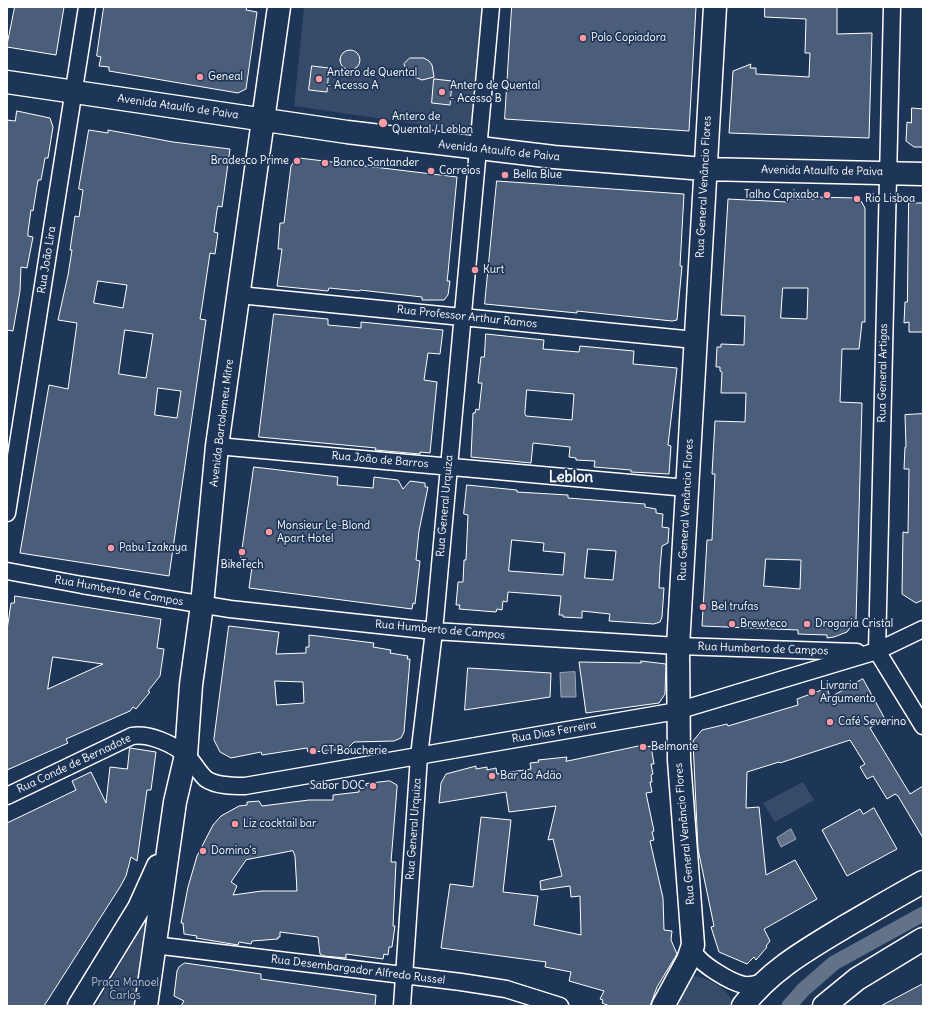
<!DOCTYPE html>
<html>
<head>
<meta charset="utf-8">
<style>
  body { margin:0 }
  #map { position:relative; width:930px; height:1013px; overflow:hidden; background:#1d3557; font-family:Delius,sans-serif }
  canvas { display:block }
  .frame { position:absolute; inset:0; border:8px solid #fff; pointer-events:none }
</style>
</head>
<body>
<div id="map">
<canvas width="930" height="1013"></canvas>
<div class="frame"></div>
</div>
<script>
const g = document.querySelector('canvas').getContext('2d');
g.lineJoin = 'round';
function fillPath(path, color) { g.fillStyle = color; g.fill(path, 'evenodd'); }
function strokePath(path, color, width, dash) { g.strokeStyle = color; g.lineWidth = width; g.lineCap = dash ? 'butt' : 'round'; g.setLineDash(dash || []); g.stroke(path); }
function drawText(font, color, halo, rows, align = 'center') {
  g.font = font + ' Delius,sans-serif'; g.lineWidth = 3.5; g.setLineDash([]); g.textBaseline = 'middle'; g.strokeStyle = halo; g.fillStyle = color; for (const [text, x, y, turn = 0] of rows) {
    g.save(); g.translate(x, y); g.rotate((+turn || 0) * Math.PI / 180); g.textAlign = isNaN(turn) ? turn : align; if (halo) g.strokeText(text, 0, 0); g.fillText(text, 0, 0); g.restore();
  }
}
fillPath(new Path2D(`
  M304 7H486L478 133 294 106Z
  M803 782 814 800 775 822 763 803Z
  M144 923H147L139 1006H96Z
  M691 976C706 976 732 989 733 1006H671Z`), '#364b69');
const water = new Path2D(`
  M575 672 576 697H561L560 673Z
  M791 829 796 839 781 847 777 838Z`);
fillPath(water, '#617289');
strokePath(water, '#a0aab8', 1);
strokePath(new Path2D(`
  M789 1006 803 990 834 963 923 914`), '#617289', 15);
const building = new Path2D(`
  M15 7H64L56 55 7 47Z
  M104 7H247L246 10 257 12 246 89 238 93 109 71V67L99 66 101 57 97 56Z
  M512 7H696L689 131 505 119Z
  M765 7H837V34L872 33 869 138 729 133 733 71 751 64 750 68H756V74L809 77 810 53H805L806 19 765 17Z
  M340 60a10 10 0 1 1 20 0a10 10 0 1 1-20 0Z
  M410 58H424L429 61 432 65 434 77 422 80 408 74 404 64Z
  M312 66 329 68 327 92 309 90Z
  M434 79 452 81 450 105 432 103Z
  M912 108 923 109V147H914L906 141 907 122 911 123Z
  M17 111 50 118 53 127 48 158H45L41 180H38L33 211 31 210 28 232V236L33 237 27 268 21 267 20 291 13 331 7 330V120L15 121Z
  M89 130 108 133V130L173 142 230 149 222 207 218 206 217 210 214 232 218 233 215 254 210 253 202 307 200 319 206 320 169 576 20 553 49 385 68 389 77 323 58 320 68 275 72 250H70L75 216 79 217 83 190 79 189ZM98 281 127 285 123 308 94 303ZM125 330 153 334 146 378 119 374ZM158 388 181 391 177 418 155 415Z
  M299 158 457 177 448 273 447 281H450L448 295 444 300H422V297L360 290 359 291 329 288 328 291 277 286 282 249H278L280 223H284L291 166 295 160Z
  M497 181 684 194 680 266H682L677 320 672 321 577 311V313L485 304Z
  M816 197 855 198 861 201 865 208V322H862L859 349H842L840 402 862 403 856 620 847 632 834 637 827 638V635L798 634V630L702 626 707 540H712L715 474H712L715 421 745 422 746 393H721L722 372 720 371V367H716L717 347H721V344L744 345 745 316 721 315 728 199 788 202V199H816ZM783 288H808L807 319 781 318ZM766 559 801 560 800 589 764 586Z
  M909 203H923V332H909V322L904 323 905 302H907Z
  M274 314 328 319V325L361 328V322L443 330 440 354 428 353 424 380 437 382 430 453 420 452V454L375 450 376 448 259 437Z
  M486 334 544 340 543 349 579 352 580 346 634 351 633 364 677 368 668 445 671 446 669 474 631 472V470L594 467 595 461 576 460V458L569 457 570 447 533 443 531 463 471 457 473 413H475L476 409 479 410 482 383H478L481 357H484ZM527 390 574 394 572 420 526 416 525 414Z
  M923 414V600L916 603 902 594 903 532 908 533 909 469H904L905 447H906L905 415Z
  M254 467 338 477 337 485 373 488 374 477 398 480 403 489 410 481 425 483V487H428L419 531 416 560 420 561 415 604 413 603 412 609 249 588 252 567 240 566Z
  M467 485 517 490V492L568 495V498L645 504V507L656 509V513L663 514 662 527 669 528 668 543 662 546 660 568 659 588H664L662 617 660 622 654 624 609 621 610 614 582 611V618L563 617V615H559L561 596 508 592 507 602 503 601 502 610 497 609 496 612 459 609 460 605H456L458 582H463L464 560H466L468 515 464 514ZM512 540 544 543 543 551 565 553 563 575 509 571ZM588 549 616 551 613 580 585 578Z
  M15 596 161 619 157 648 164 649 160 676 148 691 150 692 136 709 133 707 130 711 66 739 68 743 7 770V630L11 603H14ZM53 657 103 664 48 689Z
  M229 626 279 632 276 654 306 653V647H309V635L374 643 373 647 391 650 390 653 408 656 407 659H410L409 671 404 732 401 738 394 741 354 742 348 748 329 751 308 752 307 748 262 755 261 752 231 758 220 752 214 740ZM275 681 303 682 304 703 277 705Z
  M641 661 666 664 665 694 659 703 586 713 579 662 641 663Z
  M468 668 551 673 550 697 465 710Z
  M863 679 885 719 870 728 910 794 923 786V838L898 796 895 794 887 799 873 776 867 779 860 767 865 764 850 740 780 763 779 762 747 772 746 808 759 807 766 875 795 860 817 899 764 929 770 941 766 946 767 947 756 960 754 957 747 964 719 952 711 927 714 926 698 849 693 741 702 730 727 724 728 726 798 705 797 699 827 688 830 697Z
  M645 745 646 747 651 746 654 764H651L653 774 651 775 652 782H650L652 792 646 793 654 831 652 832 654 840 650 841 663 898 664 930 672 931 671 940 677 954 657 987 650 1006H610L602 1003 603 1000 600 999 604 991 569 981 571 972 545 967 546 962 441 948 450 884 473 887 481 817 511 820 503 892 538 896 534 925 581 935 580 896 571 897 570 886 541 890 540 881 562 876 553 839 548 840 556 806 509 812 506 792 439 803 441 783 446 774 476 766V769L487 767V770L496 768 497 774 531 769 530 763 539 762 538 760 567 757 566 761Z
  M130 748 156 752 151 790H147L137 861 131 857 126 876 120 887 44 1006H7V823L76 790 72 781 91 772 106 803 110 767 127 769Z
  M390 781 397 785V788L391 862H396L393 926H395L392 947H389L388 955 384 954 383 959 346 954V958L324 956 320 954 318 937 280 932V937H278V939L252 941 251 944 239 942 238 945 196 938 197 936 184 934 183 923H181L188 887 197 856 213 825 221 816 239 806 247 805V802L259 801 262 806 309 800H333V795L359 792V788L366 786V784ZM293 851 295 856 297 891H262L233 895 237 886 231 882 246 860Z
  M874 808 897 849 847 876 822 830 860 809 863 814Z
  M185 963 261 974V979L376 995 375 1006H181L184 1001 174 996 177 971 179 967Z
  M923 984V1006H881Z`);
fillPath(building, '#4a5d79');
strokePath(building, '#fff', 1);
const street = new Path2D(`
  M892 7 877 651 923 726
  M239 295 695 340
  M217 446 687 488
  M7 513 87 7
  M7 571 82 585 230 609 434 631 678 646 857 652
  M7 796 132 736C149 733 173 744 186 755 194 762 198 772 206 779 216 786 233 786 245 786L677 711 877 651 923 629
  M154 945 461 982 506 989 560 1006
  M693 950C698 963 730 982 744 985 751 986 756 984 763 982
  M402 1006 419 756 434 631 491 7`);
const secondary = new Path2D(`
  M7 82 347 132 554 157 704 169 923 174
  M79 1006 139 908 158 866
  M146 1006 175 802 186 755 191 685 202 605 217 446 279 7
  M663 1006 688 960 693 945 679 760 678 646 715 7
  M743 1006C770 970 808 949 846 926 872 911 897 896 923 882
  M824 1006 857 979 923 939`);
strokePath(street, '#fff', 19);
strokePath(secondary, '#fff', 25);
strokePath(street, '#1d3557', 16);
strokePath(secondary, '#1d3557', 22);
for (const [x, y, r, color] of [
  [583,38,4,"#ff9aa2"],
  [200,77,4,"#ff9aa2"],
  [319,79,4,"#ff9aa2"],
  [442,92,4,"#ff9aa2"],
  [383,123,5,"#ff9aa2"],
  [297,161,4,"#ff9aa2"],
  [325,163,4,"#ff9aa2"],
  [431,171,4,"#ff9aa2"],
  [505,175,4,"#ff9aa2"],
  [827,195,4,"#ff9aa2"],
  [857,199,4,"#ff9aa2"],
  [475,270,4,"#ff9aa2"],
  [269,532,4,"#ff9aa2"],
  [111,548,4,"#ff9aa2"],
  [242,552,4,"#ff9aa2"],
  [703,607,4,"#ff9aa2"],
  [732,624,4,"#ff9aa2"],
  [807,624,4,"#ff9aa2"],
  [812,692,4,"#ff9aa2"],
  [830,722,4,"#ff9aa2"],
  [643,747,4,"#ff9aa2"],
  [313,751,4,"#ff9aa2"],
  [492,776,4,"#ff9aa2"],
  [373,786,4,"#ff9aa2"],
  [235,824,4,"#ff9aa2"],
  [203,851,4,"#ff9aa2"]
]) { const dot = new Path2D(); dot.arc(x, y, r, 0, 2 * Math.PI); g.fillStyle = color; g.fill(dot); strokePath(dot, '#1d3557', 1.5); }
drawText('11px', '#fff', '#1d3557', [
  ["Polo Copiadora",591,38],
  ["Antero de Quental",327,73],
  ["- Acesso A",327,86],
  ["Geneal",208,77],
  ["Antero de Quental",450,86],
  ["- Acesso B",450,99],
  ["Antero de",392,117],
  ["Quental / Leblon",392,130],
  ["Bradesco Prime",289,161,"right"],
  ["Banco Santander",333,163],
  ["Correios",439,171],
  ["Bella Blue",513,175],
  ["Talho Capixaba",819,195,"right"],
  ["Rio Lisboa",865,199],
  ["Kurt",483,270],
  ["Monsieur Le-Blond",277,526],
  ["Apart Hotel",277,539],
  ["Pabu Izakaya",119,548],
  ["BikeTech",242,565,"center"],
  ["Bel trufas",711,607],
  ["Brewteco",740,624],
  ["Drogaria Cristal",815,624],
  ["Livraria",820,686],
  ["Argumento",820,699],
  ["Café Severino",838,722],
  ["Belmonte",651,747],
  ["CT Boucherie",321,751],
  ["Bar do Adão",500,776],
  ["Sabor DOC",365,786,"right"],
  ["Liz cocktail bar",243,824],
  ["Domino's",211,851]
], 'left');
drawText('11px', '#fff', '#1d3557', [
  ["Avenida Ataulfo de Paiva",178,107,8],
  ["Avenida Ataulfo de Paiva",499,151,6],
  ["Avenida Ataulfo de Paiva",822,171,1],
  ["Rua General Venâncio Flores",704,187,-87],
  ["Rua João Lira",47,260,-81],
  ["Rua Professor Arthur Ramos",467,317,6],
  ["Rua General Artigas",883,373,-89],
  ["Avenida Bartolomeu Mitre",222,423,-83],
  ["Rua João de Barros",380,460,5],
  ["Rua General Urquiza",445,506,-85],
  ["Rua General Venâncio Flores",686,510,-87],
  ["Rua Humberto de Campos",119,591,10],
  ["Rua Humberto de Campos",440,630,5],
  ["Rua Humberto de Campos",763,649,2],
  ["Rua Dias Ferreira",554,732,-10],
  ["Rua Conde de Bernadote",74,764,-25],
  ["Rua General Urquiza",414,829,-86],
  ["Rua General Venâncio Flores",685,834,-95],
  ["Rua Desembargador Alfredo Russel",358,970,7]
]);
drawText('11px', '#b9c0ca', '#1d3557', [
  ["Praça Manoel",125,983],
  ["Carlos",125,996]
]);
drawText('bold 15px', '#fff', '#1d3557', [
  ["Leblon",571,478]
]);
</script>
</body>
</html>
